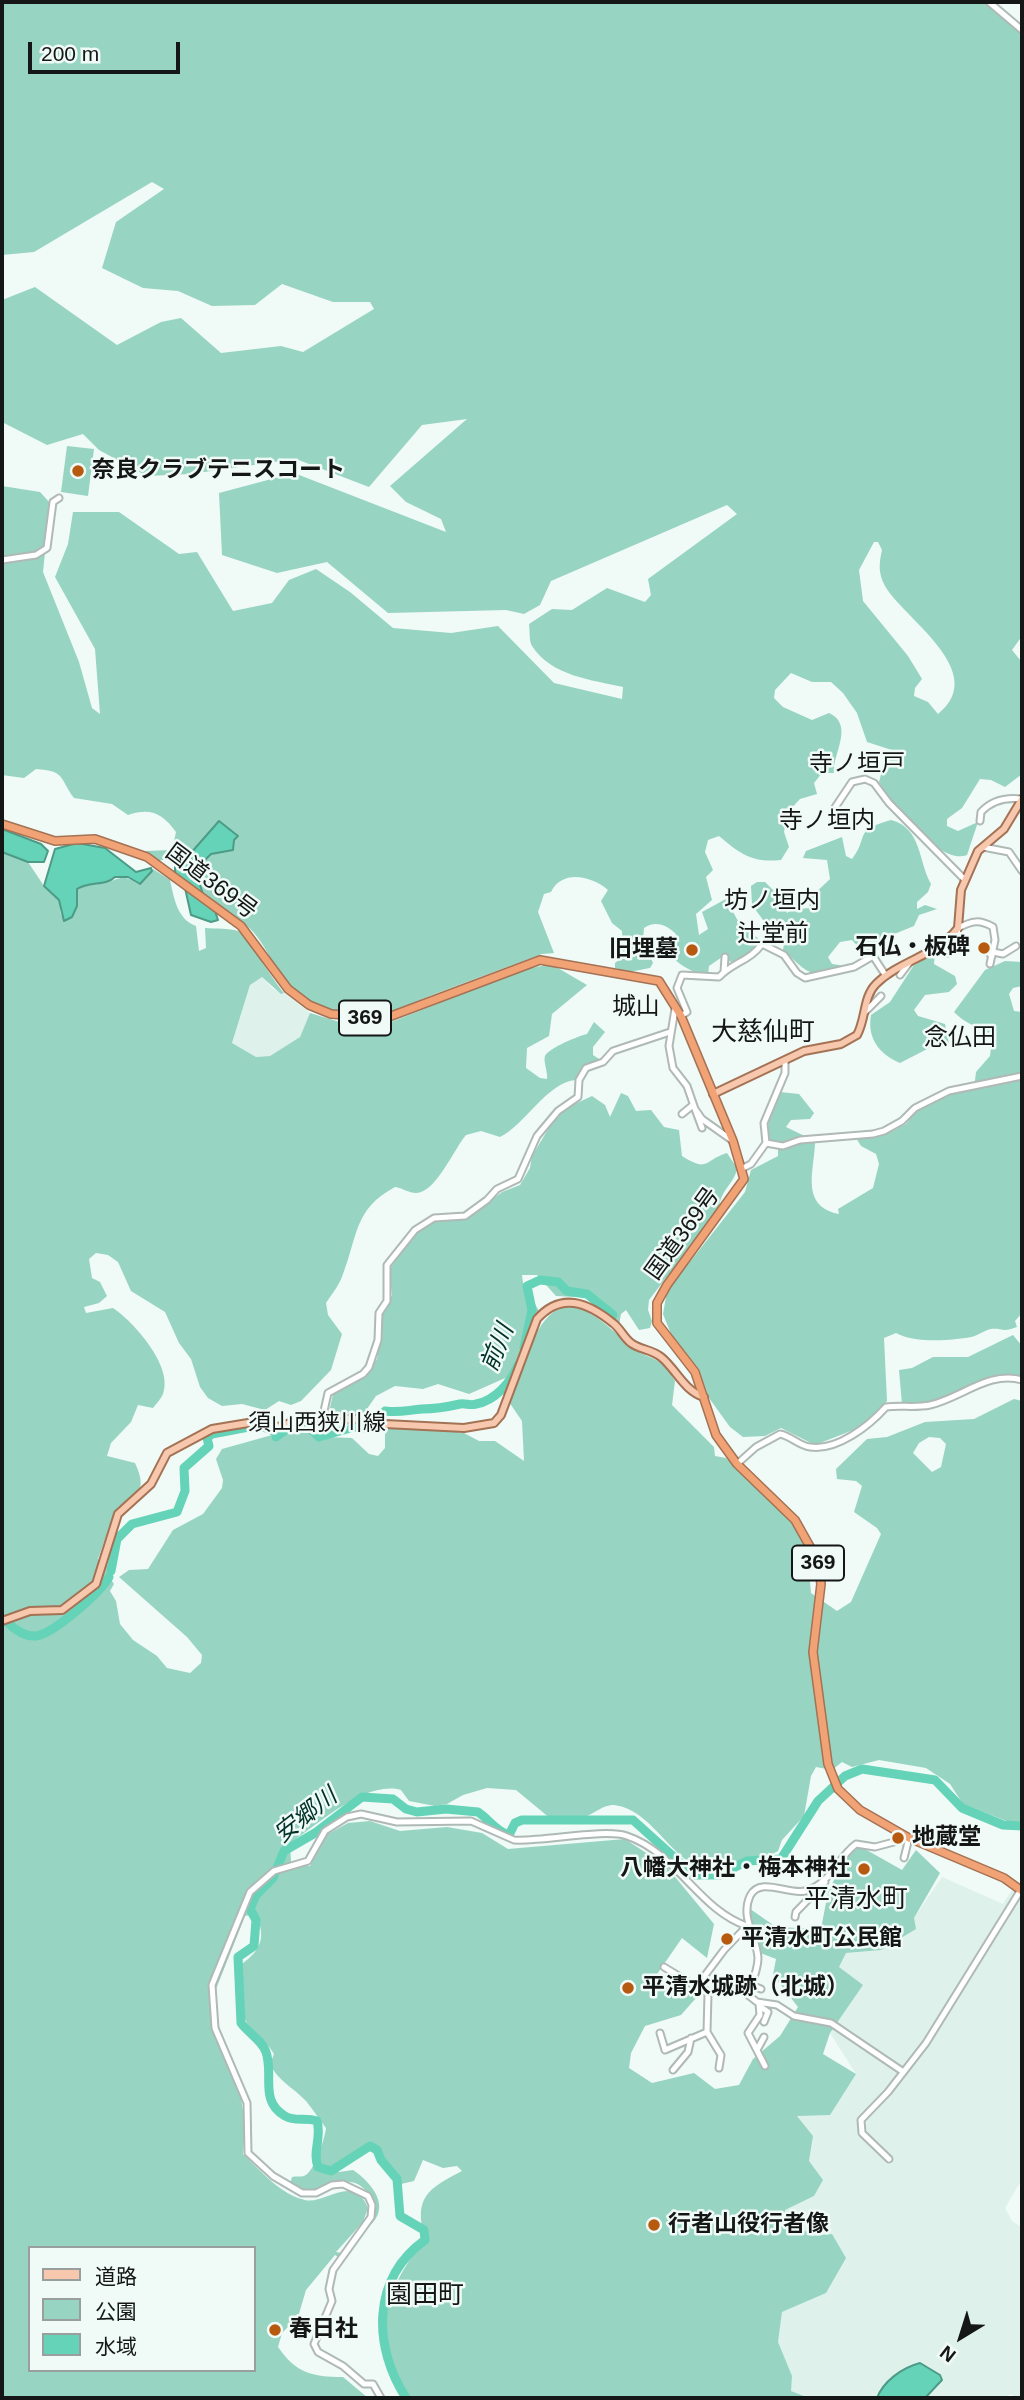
<!DOCTYPE html>
<html>
<head>
<meta charset="utf-8">
<style>
  body { margin:0 }
  #map { position:relative; width:1024px; height:2400px; overflow:hidden; background:#f0faf7; font-family:Arial,"Noto Sans JP",sans-serif }
  canvas { display:block }
  .frame { position:absolute; inset:0; border:4px solid #141716; pointer-events:none }
  .legend { position:absolute; left:28px; top:2246px; width:228px; height:126px; box-sizing:border-box; background:#f0faf7; border:2px solid #989f9d; margin:0; padding:9px 12px; list-style:none; font-size:21px; color:#141716 }
  .legend li { display:flex; align-items:center; gap:14px; height:35px }
  .legend b { width:35px; border:2px solid #989f9d }
  .north { position:absolute; left:926px; top:2302px; width:70px; height:70px; -webkit-text-stroke:5px #f0faf7; paint-order:stroke; rotate:218deg; font-size:19px; font-weight:700; line-height:28px; text-align:center; color:#141716 }
  .north::after { content:''; display:block; margin:auto; width:24px; height:32px; background:#141716; clip-path:polygon(50% 0,100% 100%,50% 72%,0 100%) }
  .scale { position:absolute; left:28px; top:42px; width:152px; height:32px; box-sizing:border-box; border:4px solid #141716; border-top:0; padding-left:9px; font-size:21px; line-height:24px; white-space:nowrap; color:#141716; -webkit-text-stroke:5px #f0faf7; paint-order:stroke }
</style>
</head>
<body>
<div id="map">
<canvas width="1024" height="2400"></canvas>
<div class="frame"></div>
<ul class="legend">
<li><b style="height:9px;background:#f7c8ad"></b>道路</li>
<li><b style="height:19px;background:#97d4c2"></b>公園</li>
<li><b style="height:19px;background:#65d3b7"></b>水域</li>
</ul>
<div class="north">N</div>
<div class="scale">200 m</div>
</div>
<script>
const g = document.querySelector('canvas').getContext('2d');
g.lineJoin = 'round';
function fillPath(path, color) { g.fillStyle = color; g.fill(path, 'evenodd'); }
function strokePath(path, color, width, dash) { g.strokeStyle = color; g.lineWidth = width; g.lineCap = dash ? 'butt' : 'round'; g.setLineDash(dash || []); g.stroke(path); }
function drawText(font, color, halo, rows, align = 'center') {
  g.font = font + ' Arial,"Noto Sans JP",sans-serif'; g.lineWidth = 5; g.setLineDash([]); g.textBaseline = 'middle'; g.strokeStyle = halo; g.fillStyle = color; for (const [text, x, y, turn = 0] of rows) {
    g.save(); g.translate(x, y); g.rotate((+turn || 0) * Math.PI / 180); g.textAlign = isNaN(turn) ? turn : align; if (halo) g.strokeText(text, 0, 0); g.fillText(text, 0, 0); g.restore();
  }
}
fillPath(new Path2D(`
  M257 977H262L273 989 284 993 310 1013 300 1037 270 1056 256 1057 232 1043 250 985Z
  M942 1877 1003 1904 1012 1890 1022 1898V2179L1005 2208 1012 2221 1022 2228V2398H1013L1012 2394 1002 2398H809L791 2391 778 2342 782 2312 826 2293 812 2236 806 2231 795 2232 789 2229 785 2210 814 2196 809 2161 813 2136 797 2116 856 2074 830 2033 862 1986 839 1967 846 1953 881 1950 914 1918Z`), '#def1eb');
fillPath(new Path2D(`
  M2 2H985L1022 34V636L1012 650 1021 661 1022 774 1005 787 991 780 980 779 962 808 947 819V826L958 831 978 822 967 855C940 866 893 804 879 782L883 767 898 752 867 742 857 713 843 693 831 682H812L791 673 775 690 774 698 783 707 812 720 829 713C855 725 832 755 834 773H822L814 783 817 794 800 799 787 813 784 832 789 847 781 860C753 863 740 854 719 836L708 840 705 852 713 870 706 877 712 900 696 914 699 935 708 929 702 912 726 899 738 921 761 941 751 954 731 962 722 957 709 966 708 974C696 975 683 967 674 959L676 934C667 925 655 920 644 928L643 940 653 963 650 968 629 972 615 968V963L623 957 622 931 612 923 601 901 608 890C592 876 562 869 551 892L544 894 538 912 554 953 542 954C505 968 468 981 432 995 416 1001 398 1011 382 1014 354 1019 324 1013 301 997 275 979 268 942 246 925 228 911 191 896 199 868 203 850 230 851 236 833L227 830 224 824 219 821 190 854 158 861 145 851 172 850 176 832C163 814 151 807 128 815L112 804 74 798C59 778 66 771 36 769L24 778 2 775V486L40 492 50 503 43 572 79 662 92 708 100 714 95 649 55 577 68 544 73 512H119L179 554 197 552 233 611 272 603 289 580 316 569 350 592 393 628 451 633 498 626 554 683 622 699 623 687C592 680 551 676 532 646 529 641 530 631 529 624L552 609 572 610 607 588 645 602 651 595 648 579 737 514 727 505 551 581 540 605 524 614 506 610 388 613 327 562 277 573 222 555 219 493 294 473 446 532 441 519 406 502 390 486 467 419 422 425 369 487 296 459 190 474 147 476 99 450 83 434 47 445 2 422V300L35 287 117 345 161 322 181 318 221 353 281 346 303 352 374 309 370 302H333L282 284 255 305 212 306 178 291 143 288 102 268 116 222 164 189 152 182 34 252 2 255ZM874 542H878L882 550C879 564 878 573 885 586 903 618 991 672 938 714L928 702 914 696 915 688 922 679 908 656 863 601 859 570Z
  M67 446 94 449 88 496 61 492Z
  M891 820C922 828 918 861 931 884L928 892 917 902V909L925 905 937 909 919 915 914 926 887 937 874 952 862 951 852 940 840 942 828 957 832 964 846 966C807 979 810 974 783 950L787 924 784 921 778 925 766 924 752 905 751 886 757 882H765L782 899 787 913 791 910 809 908 811 897 830 879 827 860 803 858 806 851 842 837 846 856 852 859C870 836 852 831 891 820Z
  M2 852 28 862 44 886 59 900 61 915 77 906V889C87 883 95 884 106 882 121 879 122 873 138 884L153 869 170 880C174 898 177 919 196 926L199 951 206 948 205 928C215 929 229 928 238 931 245 934 274 982 284 993L281 994 262 977 250 985 232 1043 256 1057 270 1056 300 1037 310 1013 346 1024 381 1026 523 970 551 964 587 985 552 1014 549 1036 527 1048 526 1068 540 1078 547 1079C548 1072 543 1061 545 1056 549 1048 578 1036 587 1034L594 1022 605 1032 593 1047V1055L599 1059 585 1067 576 1080C547 1082 524 1126 500 1137L481 1131 466 1135C455 1147 436 1193 416 1193 409 1193 402 1188 395 1187 354 1209 358 1235 343 1274 340 1284 332 1294 326 1303L328 1315 342 1334 331 1370 301 1401 291 1405 279 1401 265 1410 242 1404 222 1406 208 1398 200 1387 191 1359 179 1343 165 1312 131 1291 118 1262 108 1255 96 1253 89 1259 92 1278 100 1282 107 1296 99 1303 84 1307 86 1313 113 1308C134 1322 174 1367 163 1394 161 1399 156 1404 153 1408L138 1405 131 1422 111 1443 107 1456 135 1463C151 1498 130 1491 117 1512 108 1526 104 1544 98 1559L111 1566 107 1574 114 1584 110 1591 116 1601 120 1624 133 1640 157 1656 167 1668 190 1673 201 1663 202 1655 187 1637 119 1577 129 1570 148 1569 173 1530 203 1514 222 1488 223 1480 216 1459 222 1449 297 1428 323 1437 352 1438 369 1454 378 1456 385 1448V1429L410 1426 464 1433 479 1441H495L524 1461 522 1421 509 1402C536 1335 547 1262 626 1343 643 1361 659 1351 675 1381L672 1405 714 1447 715 1456 726 1458 787 1516 807 1546 811 1593 837 1611 851 1602 881 1534 877 1528 854 1512 862 1486 856 1481 837 1479 836 1469 867 1439 887 1437 925 1422 974 1419 1014 1399 1022 1401V1822L1014 1824 963 1804 950 1784 926 1768 879 1760 852 1767 842 1762 832 1770 816 1767 811 1776 804 1816 782 1840 778 1851 767 1857 740 1860 717 1872C674 1871 656 1810 614 1805 604 1804 594 1814 584 1817 574 1820 561 1818 551 1819L516 1790 487 1788 463 1795 447 1804 435 1806 409 1801 401 1790C365 1780 319 1824 290 1843L291 1862 310 1866 328 1834 348 1823 370 1821 400 1831 447 1827 482 1833 508 1849 625 1839 666 1866 714 1924 707 1958 682 1938 653 1980 668 1989H683L696 1998 681 2015 645 2026 631 2053 629 2068 652 2083 694 2073 715 2089 739 2085 753 2059 780 2036 798 2007 773 1975 776 1959 750 1949 746 1906 776 1927 821 1929 828 1892 850 1848 856 1844 902 1870 916 1850 940 1873 914 1918 916 1929 881 1950 846 1953 839 1967 863 1985 830 2033 823 2054 856 2074 830 2115 797 2116 813 2136 809 2161 823 2180 814 2196 785 2210 789 2228 795 2232 806 2231 812 2236 832 2234 846 2258 826 2293 782 2312 778 2342 792 2376 791 2391 809 2398H408C373 2334 381 2295 425 2239 413 2197 428 2189 462 2171L457 2166 443 2168 423 2160 414 2181 401 2184C393 2167 382 2151 361 2149L334 2168 339 2172 353 2170C372 2183 392 2207 369 2226L375 2216V2204C355 2165 333 2188 306 2192L290 2184 292 2177C296 2176 300 2177 304 2176 314 2173 325 2138 326 2128 323 2124 308 2103 306 2101 293 2087 279 2082 270 2064L274 2054C268 2043 259 2039 251 2029 237 2013 243 1984 242 1964 261 1950 267 1936 255 1914L245 1916 212 1999 220 2048 240 2091 245 2125 243 2154C260 2170 281 2195 305 2200 325 2205 354 2172 368 2208L363 2222 336 2252 342 2253 338 2257 335 2255 306 2290 298 2317 282 2333 278 2347C296 2373 312 2377 343 2377L368 2398H2ZM929 1437 940 1438 946 1444 941 1467 932 1472 913 1453 919 1443ZM30 2248H254V2370H30Z
  M935 953 934 964 955 976 957 984 949 992 925 995 914 1010 918 1016 945 1024 949 1044 931 1047 900 1063C879 1054 867 1038 871 1015L890 1002 914 965Z
  M1005 961 1022 962V986L1013 988 1009 994 1014 1011 1022 1012V1313L1015 1321 1017 1327C1000 1333 1003 1328 991 1329 985 1330 977 1336 971 1337 950 1341 914 1343 896 1333L884 1338 887 1401 861 1427 815 1445 781 1428 765 1436 743 1437 730 1427 709 1398 699 1369 671 1334 663 1314 667 1291 745 1192 751 1170 778 1156V1149C759 1133 772 1111 780 1092L799 1094 814 1113 810 1119 791 1120 786 1127 815 1141C815 1169 799 1206 839 1214L838 1209 873 1188 879 1164 876 1154 861 1146 856 1138 889 1133 906 1124 917 1110 954 1093 974 1089 976 1072 990 1056 992 1040C981 1026 966 1025 954 1012L985 970Z
  M621 1093 628 1096 636 1111 651 1110 664 1127 679 1130 682 1156C709 1173 704 1160 727 1153L737 1168C735 1184 720 1189 719 1209L649 1300 648 1310 652 1321 650 1328 639 1330 626 1310 621 1314 619 1325 599 1311V1303L594 1298 556 1296 537 1275H522L523 1283 539 1311 512 1375 469 1394 438 1384 423 1389 395 1386 376 1396 362 1416 328 1417 333 1394 363 1377 377 1359 383 1313 392 1295 389 1270 414 1235 433 1222 468 1218 502 1192 520 1185 530 1168 532 1156 553 1121 564 1109 592 1096 605 1105 610 1117Z
  M1013 1335 1022 1346V1378L1009 1374 939 1401 902 1404 899 1370 912 1368 933 1357H968Z`), '#97d4c2');
const water = new Path2D(`
  M219 821 238 836 234 840 233 850 211 854 199 866V883L204 896 175 874V858L190 854Z
  M2 829 41 844 48 851 44 862H28L2 852Z
  M77 843 105 848 136 872 151 868 152 871 140 884 128 877H115C106 886 89 881 77 889V906L72 917 64 921 59 900 44 886 55 849Z
  M185 888 215 911 218 920 211 922 191 915Z
  M920 2363 940 2375 942 2380 925 2398H877C883 2382 901 2368 920 2363Z`);
fillPath(water, '#65d3b7');
strokePath(water, '#4d9b87', 2);
strokePath(new Path2D(`
  M1020 2 1022 4`), '#4d9b87', 2);
strokePath(new Path2D(`
  M524 1348 532 1310 527 1286 540 1280 558 1282 567 1291 587 1294 613 1315
  M376 1419 385 1411C400 1413 408 1410 422 1409 436 1409 447 1407 460 1404 465 1403 471 1406 476 1404 495 1401 511 1382 518 1365
  M111 1571 117 1539 132 1524 177 1512 185 1491 184 1468 209 1446 207 1438 212 1434 259 1425 276 1432V1437L288 1428 308 1426 319 1437 354 1427 368 1428 372 1423
  M7 1622C15 1630 24 1637 36 1636 53 1634 100 1593 109 1577
  M406 2398C373 2347 371 2279 425 2240L424 2230 400 2216 397 2179 381 2160 377 2150 370 2146 331 2171 318 2167C312 2152 322 2137 317 2121 306 2117 295 2122 285 2116 259 2101 274 2075 266 2052 262 2040 248 2033 241 2023L238 1957 254 1946 256 1920 250 1909 256 1895 273 1878 284 1851 315 1833 362 1797 393 1799 406 1809 417 1812 446 1809 478 1812C490 1820 495 1831 509 1835L515 1823 522 1820H633L694 1875H720L747 1861 781 1859 818 1801 845 1776 862 1769 935 1780 962 1808 1003 1825 1022 1826`), '#65d3b7', 9);
const minor = new Path2D(`
  M989 2 1022 30
  M2 560 36 555 47 548 53 502 59 498
  M834 809 852 782 865 779 874 783 889 803 965 880
  M980 821 981 812C992 800 1006 797 1022 799
  M983 847 1009 852 1022 871
  M982 946 992 956
  M993 952 1003 954 1016 946
  M948 953 956 943 958 928C972 921 979 919 993 927L995 940 990 964
  M724 972 725 957
  M900 975 910 962
  M675 1009 669 1046 673 1068 687 1086 695 1109 702 1119 733 1141
  M865 1012 881 996
  M681 1016 687 1012 677 988 682 975 719 977C733 962 750 961 762 944L784 955 797 973 805 978 854 967 873 956 886 976
  M695 1109 702 1128
  M682 1114 693 1105
  M766 1143 783 1146 800 1140 873 1134 884 1131 902 1121 915 1108 949 1091 1022 1076
  M743 1168 751 1164 766 1143 764 1123 785 1073V1060
  M327 1419 324 1411 328 1393 363 1374 369 1367 378 1340 379 1313 387 1301V1265L415 1230 434 1218 465 1216 487 1200 497 1189 518 1179 537 1136 558 1111 578 1097 579 1080 586 1068 603 1062 613 1051 670 1032
  M737 1464 756 1447 780 1434C791 1436 799 1446 810 1447 837 1451 869 1426 886 1407 900 1405 916 1408 930 1405 961 1398 990 1370 1022 1380
  M904 1858 909 1838
  M795 1917 796 1912 825 1882
  M664 1967 695 1986 700 1982
  M751 1985 761 1989
  M759 2004 760 2015 748 2033 765 2066
  M761 2007 768 2012 764 2022
  M707 2032 721 2055 719 2068
  M660 2033 665 2050 707 2032 708 1994 700 1982 724 1950 747 1926
  M757 2050 764 2037
  M673 2070 688 2052 691 2038
  M902 2071 831 2023 794 2016 777 2005 757 2002 748 1995C752 1983 758 1970 758 1958 757 1937 740 1918 750 1896 760 1876 788 1895 805 1891 832 1883 836 1859 856 1844L875 1847 909 1838
  M889 2159 862 2133 861 2120 888 2092 926 2043 1022 1888
  M381 2398 373 2384H364L343 2366 318 2352 314 2344 332 2301 329 2289 333 2270 371 2217 372 2205 368 2196 343 2184 332 2185 316 2193H302L273 2176 248 2153 247 2103 215 2028 212 1985 250 1892 274 1871 308 1861 325 1831 347 1817 361 1814 397 1822 471 1821 514 1840C542 1842 605 1828 627 1836 677 1853 699 1910 747 1926`);
const major = new Path2D(`
  M713 1094 804 1051 841 1044 857 1035C866 1019 863 997 876 984 900 960 937 956 958 928L961 890 978 851 1004 829 1022 799
  M2 1621 30 1611 62 1610 96 1584 118 1514 151 1484 167 1453 212 1429 254 1422 278 1427 296 1421 327 1419H364L385 1424 464 1428 494 1423 501 1415 537 1319C561 1292 587 1302 613 1323 620 1328 624 1338 631 1343 640 1350 651 1349 661 1357 676 1369 684 1391 704 1397`);
const highway = new Path2D(`
  M2 824 55 841 95 839 147 857 241 926 288 989 309 1005 331 1014 386 1018 540 960 659 981 681 1016 733 1141 744 1179 667 1285 657 1303V1323L695 1372 716 1435 737 1464 795 1520 818 1561 821 1584 813 1652 828 1764 838 1789 860 1810 909 1838 1004 1878 1022 1891`);
strokePath(minor, '#afb9b5', 9);
strokePath(major, '#a47254', 10);
strokePath(highway, '#a47254', 10);
strokePath(minor, '#fff', 5);
strokePath(major, '#f7c8ad', 6);
strokePath(highway, '#f2a376', 7);
for (const [x, y, r, color] of [
  [78,471,7,"#b85910"],
  [984,948,7,"#b85910"],
  [692,950,7,"#b85910"],
  [898,1838,7,"#b85910"],
  [864,1869,7,"#b85910"],
  [727,1939,7,"#b85910"],
  [628,1988,7,"#b85910"],
  [654,2225,7,"#b85910"],
  [275,2330,7,"#b85910"]
]) { const dot = new Path2D(); dot.arc(x, y, r, 0, 2 * Math.PI); g.fillStyle = color; g.fill(dot); strokePath(dot, '#f0faf7', 2.5); }
for (const [x, y, w] of [
  [365,1018,52],
  [818,1563,52]
]) { const box = new Path2D(); box.roundRect(x - w / 2, y - 17.5, w, 35, 5); g.fillStyle = '#f0faf7'; g.fill(box); strokePath(box, '#141716', 2); }
drawText('bold 21px', '#141716', null, [
  ["369",365,1018],
  ["369",818,1563]
]);
drawText('bold 23px', '#141716', '#f0faf7', [
  ["奈良クラブテニスコート",92,471],
  ["石仏・板碑",970,948,"right"],
  ["旧埋墓",678,950,"right"],
  ["地蔵堂",912,1838],
  ["八幡大神社・梅本神社",850,1869,"right"],
  ["平清水町公民館",741,1939],
  ["平清水城跡（北城）",642,1988],
  ["行者山役行者像",668,2225],
  ["春日社",289,2330]
], 'left');
drawText('23px', '#141716', '#f0faf7', [
  ["国道369号",211,882,37],
  ["国道369号",683,1234,-54],
  ["須山西狭川線",317,1424]
]);
drawText('24px', '#141716', '#f0faf7', [
  ["寺ノ垣戸",857,764],
  ["寺ノ垣内",827,821],
  ["坊ノ垣内",772,901],
  ["辻堂前",773,934],
  ["城山",636,1007],
  ["念仏田",960,1038]
]);
drawText('italic 24px', '#003227', '#f0faf7', [
  ["前川",498,1348,-68],
  ["安郷川",306,1816,-38]
]);
drawText('26px', '#141716', '#f0faf7', [
  ["大慈仙町",763,1033],
  ["平清水町",856,1900],
  ["園田町",425,2296]
]);
</script>
</body>
</html>
